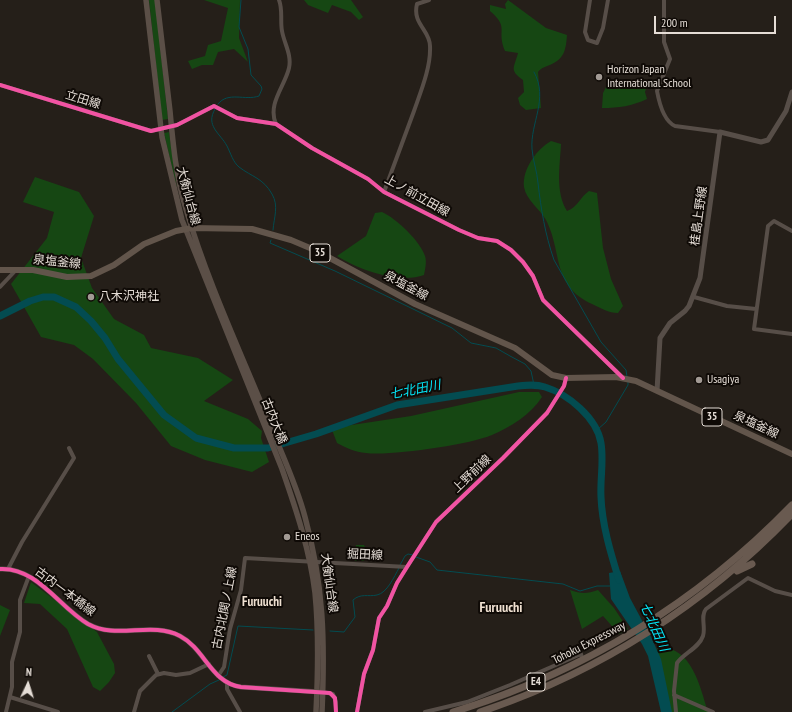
<!DOCTYPE html>
<html>
<head>
<meta charset="utf-8">
<style>
  body { margin:0 }
  #map { position:relative; width:792px; height:712px; overflow:hidden; background:#251f19; font-family:"PT Sans Narrow",sans-serif }
  canvas { display:block }
  .north { position:absolute; left:8px; top:664px; width:40px; height:40px; -webkit-text-stroke:3px #0f0a06; paint-order:stroke; rotate:4deg; font-size:11px; font-weight:700; line-height:16px; text-align:center; color:#e5ddd6 }
  .north::after { content:''; display:block; margin:auto; width:14px; height:18px; background:#e5ddd6; clip-path:polygon(50% 0,100% 100%,50% 72%,0 100%) }
  .scale { position:absolute; left:654px; top:16px; width:122px; height:18px; box-sizing:border-box; border:2px solid #e5ddd6; border-top:0; padding-left:5px; font-size:12px; line-height:14px; white-space:nowrap; color:#e5ddd6; -webkit-text-stroke:3px #0f0a06; paint-order:stroke }
</style>
</head>
<body>
<div id="map">
<canvas width="792" height="712"></canvas>
<div class="north">N</div>
<div class="scale">200 m</div>
</div>
<script>
const g = document.querySelector('canvas').getContext('2d');
g.lineJoin = 'round';
function fillPath(path, color) { g.fillStyle = color; g.fill(path, 'evenodd'); }
function strokePath(path, color, width, dash) { g.strokeStyle = color; g.lineWidth = width; g.lineCap = dash ? 'butt' : 'round'; g.setLineDash(dash || []); g.stroke(path); }
function drawText(font, color, halo, rows, align = 'center') {
  g.font = font + ' "PT Sans Narrow","Noto Sans JP",sans-serif'; g.lineWidth = 4; g.setLineDash([]); g.textBaseline = 'middle'; g.strokeStyle = halo; g.fillStyle = color; for (const [text, x, y, turn = 0] of rows) {
    g.save(); g.translate(x, y); g.rotate((+turn || 0) * Math.PI / 180); g.textAlign = isNaN(turn) ? turn : align; if (halo) g.strokeText(text, 0, 0); g.fillText(text, 0, 0); g.restore();
  }
}
fillPath(new Path2D(`
  M149 0H155L168 119 162 120Z
  M204 0H240L239 38 248 62 234 49 218 52 213 65H202L192 69 188 61 205 56 208 45 221 41 228 8Z
  M304 0H351L363 17 359 20 351 12 332 5 328 13 308 5Z
  M508 0 546 28 567 35C566 48 565 58 552 64 546 67 542 67 538 72L541 108 526 110 520 105 518 98 524 92 523 80C509 70 514 68 518 53L505 51C496 30 510 28 490 11V5L506 9 505 4Z
  M608 83H648L645 92 647 99C632 106 619 108 602 108L603 93Z
  M169 132 178 196 184 219 164 133Z
  M551 141 561 144C560 165 555 192 567 211 578 207 580 197 589 191L597 193 603 248 611 279 623 306 618 313C609 313 600 308 592 304 551 285 563 253 546 220 540 209 526 200 524 187 522 169 537 149 551 141Z
  M35 177 79 192 94 216 81 258 92 288 114 319 144 335 151 348 198 358 233 380 204 401 248 419 262 431 261 438 269 462 252 472 205 460 171 446 136 403 93 359 74 345 41 337 11 284 47 238 54 212 23 202Z
  M382 212C397 219 420 241 425 256 427 262 425 270 424 275 399 284 359 270 337 256L366 236 375 213Z
  M519 392H539L542 397C531 414 511 427 492 435 468 445 391 456 366 453 355 452 346 448 337 443L332 430V428L411 416Z
  M356 545H364L368 554 367 559 363 561H355L353 556Z
  M31 582 97 632 114 664 115 673 109 682 100 691 93 687 67 629 40 604 24 603Z
  M570 590C581 594 587 594 598 590L614 608 628 629 619 634 603 616 582 629Z
  M0 605 10 610 0 636Z
  M658 647C692 646 700 687 708 712H664L655 653Z`), '#164713');
fillPath(new Path2D(`
  M620 571 630 598 652 639 661 659 672 712H661L648 656 642 644 611 599 609 573Z`), '#034c51');
strokePath(new Path2D(`
  M534 72C549 99 530 123 532 149 533 161 537 171 538 183 541 209 545 234 554 260L601 342 626 370 627 377
  M218 104C228 91 245 101 259 96L262 89 261 86 251 75 248 49 239 27 241 0
  M215 109C205 126 220 133 227 146 231 154 233 162 239 167 252 177 263 178 272 194 279 206 274 217 273 230
  M271 240 270 243 335 271 452 328 471 343 496 348 510 356 525 364 531 371 534 385
  M597 430 606 422 628 385V382
  M416 557 430 562 437 570 563 584 580 591 597 586H610
  M400 565 405 556 408 554 413 555
  M330 631 344 632 355 617 353 600C361 593 368 597 377 595 387 593 394 577 399 568
  M223 677 227 675 238 626 313 630
  M172 712 210 684 219 680`), '#034c51', 1);
strokePath(new Path2D(`
  M0 316 30 301 43 297H54L76 307 91 321 105 338 118 359 164 415 196 438 234 448H268L316 434 397 405 518 386C527 385 536 384 545 387 568 394 597 418 601 443 604 461 600 479 601 497 602 525 611 554 619 580`), '#034c51', 7);
strokePath(new Path2D(`
  M590 0 585 32 588 40 597 43 603 28 608 0
  M664 0V42L670 59 657 91C659 102 664 121 675 126L720 132
  M0 85 151 131 177 125 214 106 237 118 276 124 312 148 368 179 384 192 459 230 478 238 497 241 511 250 523 262 533 276 543 300 623 378
  M276 124C267 104 285 86 289 68 292 55 284 43 282 31 280 21 283 10 279 0
  M384 192C394 165 404 138 414 111 421 91 431 67 430 46 430 30 412 24 417 4L429 0
  M792 231 774 221 768 226 754 329 792 334
  M0 287 16 270
  M694 297 727 306 756 309
  M8 569 22 542 74 458 69 448
  M149 656 158 674
  M218 676 224 667 230 629 241 590 245 558 407 567
  M227 683V689L240 712
  M322 692 333 694 336 702V712
  M674 695 713 712
  M10 697 58 712
  M6 712 12 687V662L20 632V600L29 576
  M134 712 140 691 156 675 164 673 176 675 190 673 209 664
  M357 712 364 674 373 650 379 618 387 606 397 583 407 567 436 522 503 458 547 413 564 386 566 378
  M425 712 467 702 510 685 581 654 582 658
  M676 712 674 691 677 663C684 653 699 648 703 636 706 627 700 616 706 609L748 578 775 591 792 595`), '#574e48', 4);
strokePath(new Path2D(`
  M657 391 660 338 670 323 685 311 689 306 700 278 720 132 761 142 768 140 786 111 792 92
  M0 569C37 567 59 607 88 624 117 640 151 621 180 636 205 649 211 683 241 687L320 692`), '#574e48', 5);
strokePath(new Path2D(`
  M146 0 162 137 182 220 282 469C296 509 310 551 315 593 319 633 318 672 316 712
  M157 0C161 37 166 74 170 111 173 144 176 177 186 209 208 284 242 355 271 427 283 457 297 486 305 517 324 586 325 641 322 712`), '#5b4f47', 5.5);
strokePath(new Path2D(`
  M0 270H33L67 277 91 276 114 265 144 244 176 231 192 228 252 229 291 240 317 251 415 304 515 348 552 375 566 378 616 377 636 381 792 454`), '#62554b', 6);
strokePath(new Path2D(`
  M737 571 752 564
  M453 712C584 672 697 603 792 505
  M480 712C598 673 706 604 792 514`), '#695a50', 7);
strokePath(new Path2D(`
  M0 85 151 131 177 125 214 106 237 118 276 124 312 148 368 179 384 192 459 230 478 238 497 241 511 250 523 262 533 276 543 300 623 378
  M0 569C37 567 59 607 88 624 117 640 151 621 180 636 205 649 211 683 241 687L330 693 335 698 336 712
  M357 712 364 674 373 650 379 618 387 606 397 583 407 567 436 522 503 458 547 413 564 386 566 378`), '#f153a3', 4);
for (const [x, y, r, color] of [
  [599,77,4,"#a29a94"],
  [91,297,4,"#a29a94"],
  [699,380,4,"#a29a94"],
  [287,537,4,"#a29a94"]
]) { const dot = new Path2D(); dot.arc(x, y, r, 0, 2 * Math.PI); g.fillStyle = color; g.fill(dot); strokePath(dot, '#0f0a06', 1.5); }
for (const [x, y, w] of [
  [320,253,20],
  [712,417,20],
  [536,682,18]
]) { const box = new Path2D(); box.roundRect(x - w / 2, y - 9, w, 18, 3); g.fillStyle = '#0f0a06'; g.fill(box); strokePath(box, '#e5ddd6', 1); }
drawText('bold 11px', '#e5ddd6', null, [
  ["35",320,253],
  ["35",712,417],
  ["E4",536,682]
]);
drawText('12px', '#e5ddd6', '#0f0a06', [
  ["Horizon Japan",607,70],
  ["International School",607,84],
  ["八木沢神社",99,297],
  ["Usagiya",707,380],
  ["Eneos",295,537]
], 'left');
drawText('12px', '#e5ddd6', '#0f0a06', [
  ["立田線",83,100,17],
  ["大衡仙台線",188,196,75],
  ["上ノ前立田線",417,196,29],
  ["桂島上野線",699,216,-82],
  ["泉塩釜線",57,262,6],
  ["泉塩釜線",406,286,28],
  ["古内大橋",274,421,68],
  ["泉塩釜線",756,425,25],
  ["上野前線",472,474,-44],
  ["掘田線",365,555,3],
  ["大衡仙台線",329,583,82],
  ["古内一本橋線",65,592,37],
  ["古内北関ノ上線",225,608,-79],
  ["Tohoku Expressway",589,643,-27]
]);
drawText('italic 13px', '#05e4f6', '#0f0a06', [
  ["七北田川",415,390,-11],
  ["七北田川",654,627,66]
]);
drawText('bold 13px', '#efe0d1', '#0f0a06', [
  ["Furuuchi",262,602]
]);
drawText('bold 14px', '#efe0d1', '#0f0a06', [
  ["Furuuchi",501,608]
]);
</script>
</body>
</html>
